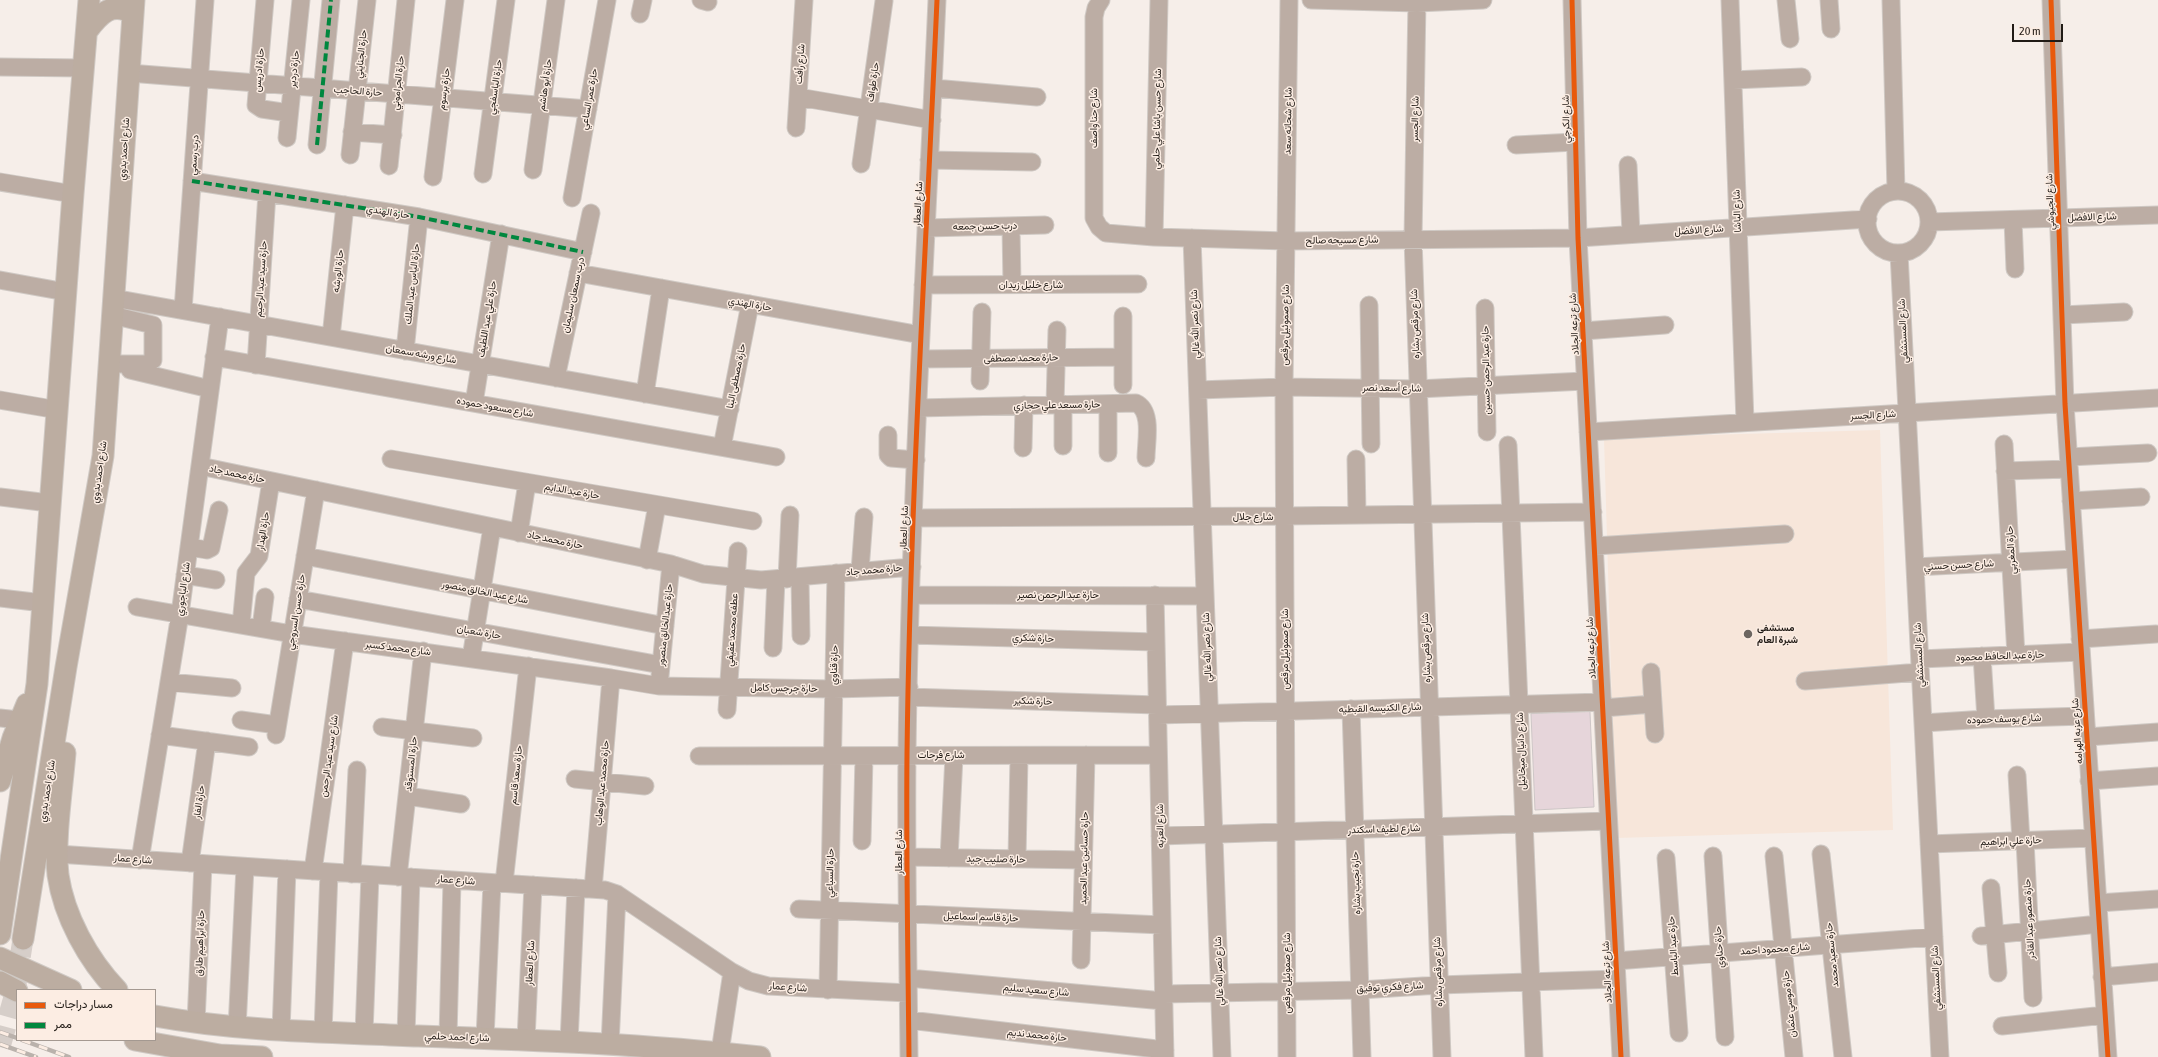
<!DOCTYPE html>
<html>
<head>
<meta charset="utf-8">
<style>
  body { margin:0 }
  #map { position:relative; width:2158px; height:1057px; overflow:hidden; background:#f6eee9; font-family:"Asap Condensed",Vazirmatn,sans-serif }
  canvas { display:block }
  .legend { position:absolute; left:16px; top:989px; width:140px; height:52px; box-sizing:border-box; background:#fcede3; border:1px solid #a49991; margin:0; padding:5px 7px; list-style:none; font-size:12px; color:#211b16 }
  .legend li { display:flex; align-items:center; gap:8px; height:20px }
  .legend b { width:20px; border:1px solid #a49991 }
  .scale { position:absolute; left:2012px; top:24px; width:51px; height:18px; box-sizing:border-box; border:2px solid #211b16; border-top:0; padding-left:5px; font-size:12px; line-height:14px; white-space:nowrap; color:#211b16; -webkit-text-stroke:3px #fcede3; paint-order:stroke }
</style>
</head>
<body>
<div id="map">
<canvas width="2158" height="1057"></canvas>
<ul class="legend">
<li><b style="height:5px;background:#e8590c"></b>مسار دراجات</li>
<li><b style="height:5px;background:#00873e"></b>ممر</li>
</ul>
<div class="scale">20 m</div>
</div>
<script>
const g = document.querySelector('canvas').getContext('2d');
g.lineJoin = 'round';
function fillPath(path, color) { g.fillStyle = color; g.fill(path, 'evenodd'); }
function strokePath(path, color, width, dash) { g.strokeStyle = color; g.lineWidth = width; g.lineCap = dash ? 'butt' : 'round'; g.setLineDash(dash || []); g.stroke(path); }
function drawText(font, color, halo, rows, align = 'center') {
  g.font = font + ' "Asap Condensed",Vazirmatn,sans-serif'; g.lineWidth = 3; g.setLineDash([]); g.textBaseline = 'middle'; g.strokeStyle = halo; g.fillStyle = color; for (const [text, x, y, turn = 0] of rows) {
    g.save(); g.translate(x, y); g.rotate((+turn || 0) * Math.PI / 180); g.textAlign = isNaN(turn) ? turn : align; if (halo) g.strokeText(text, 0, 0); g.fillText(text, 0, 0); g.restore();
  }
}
fillPath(new Path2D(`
  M1880 430 1893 830 1616 838 1604 438Z`), '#f7e6da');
const building = new Path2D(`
  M1590 712 1594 807 1535 810 1531 714Z`);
fillPath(building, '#e6d5da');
strokePath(building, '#cdc6c6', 1);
strokePath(new Path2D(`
  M0 1047 14 997 23 939`), '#d6cec9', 21, [21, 10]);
const minor = new Path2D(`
  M265 0 256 105 262 109 289 113
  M701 0 708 2
  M1101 0 1096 8 1094 17V218L1099 227 1106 233 1154 237 1286 241 1578 238 1868 219
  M1311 0 1417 3 1483 0
  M1417 0 1413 239 1442 1057
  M1572 0 1578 238 1621 1057
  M1730 0 1745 422
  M1786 0 1790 39
  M1829 0 1831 29
  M1891 0 1896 191
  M2051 0 2065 404 2108 1057
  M640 14 643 0
  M0 67 83 68
  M129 73 588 109
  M1733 80 1802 77
  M933 88 1037 97
  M798 97 932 120
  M796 128 804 0
  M352 132 393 135
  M287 138 301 0
  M317 145 331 0
  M1516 145 1575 142
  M350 155 367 0
  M929 160 1032 162
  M861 164 884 1
  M1628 165 1631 234
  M389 166 406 0
  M533 170 556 0
  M483 174 506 0
  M433 177 455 0
  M192 181 419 217 583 252
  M0 182 73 194
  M1867 222a31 31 0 1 1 62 0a31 31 0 1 1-62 0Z
  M572 198 607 0
  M2013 220 2015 269
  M1929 222 2158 215
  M1011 226 1012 285
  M926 228 1045 225
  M1154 237 1159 0
  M1192 238 1222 1057
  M1899 253 1940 1057
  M578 273 921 335
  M0 280 66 292
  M923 285 1138 284
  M113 298 730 409
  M1369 305 1371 444
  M1485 308 1487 432
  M183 310 205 0
  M2063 315 2124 312
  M1123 316V385
  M1583 331 1665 325
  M331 337 345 205
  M405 351 419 217
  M214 357 776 457
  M920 359 1123 357
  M109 364H147L153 360V325L112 315
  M256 365 267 193
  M130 370 210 389
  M556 378 591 213
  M980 381 982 312
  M1198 390 1284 387 1417 389 1585 381
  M645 394 661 288
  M0 400 58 410
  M474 403 501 234
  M1055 405 1057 330
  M918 408 1136 403C1153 411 1146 442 1146 458
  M1588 432 2158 398
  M888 435V455L891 458 916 460
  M2004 444 2016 655
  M1508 445 1534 1057
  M1063 446V404
  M722 447 750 304
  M1023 448 1024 405
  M1108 453V404
  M2069 457 2148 453
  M391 459 753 521
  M1356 459 1357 515
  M200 466 671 564 703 574 761 580 912 567
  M2005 471 2069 469
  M0 497 49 503
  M2071 501 2141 497
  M914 518 1284 516 1593 512
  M519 533 527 483
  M1595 546 1785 534
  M189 547 207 550 211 548 219 510
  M305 556 665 626
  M647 560 657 505
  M1915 567 2075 559
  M860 571 864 517
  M185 575 216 580
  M800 578 801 636
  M787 579 790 515
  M911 595 1205 596
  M1155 595 1165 1057
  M0 598 43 603
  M298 599 661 665
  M137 607 292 634 611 678 659 686 833 689 909 687
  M241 625 246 573 259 556 271 481
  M261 628 265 597
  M910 635 1156 642
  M2080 639 2156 634
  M773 648 776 579
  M1982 656 1986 719
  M471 658 492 527
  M1920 659 2081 652
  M1651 672 1655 734
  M660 676 671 564
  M1805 681 1920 672
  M169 682 232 688
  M908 697 1157 705
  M1603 708 1653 704
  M1351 709 1362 1057
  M727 710 738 551
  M1158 715 1603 702
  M0 718 19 720
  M241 720 277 725
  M1923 723 1986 719 2085 716
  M382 727 473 738
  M160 735 249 747
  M276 735 316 490
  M2087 737 2158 732
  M699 756 1158 755
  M2017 775 2021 841
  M575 779 645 786
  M2089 781 2158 776
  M407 796 461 804
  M1160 836 1607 821
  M862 841 864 756
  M2025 841 2033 998
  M1929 844 2093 838
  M57 854 605 890 617 894 732 972 749 981 768 986 908 993
  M1821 854 1843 1057
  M1713 856 1725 1037
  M1774 856 1794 1057
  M908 857 1083 860
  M949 858 954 756
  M1666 858 1679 1033
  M1017 859 1019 756
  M140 860 180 614 220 317
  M190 863 207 741
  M313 871 345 641
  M352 874 357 770
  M398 877 423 651
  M504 883 528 666
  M1991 888 1998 973
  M593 889 611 678
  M2098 903 2158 899
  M799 909 1162 925
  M1981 936 2099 924
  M1081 960 1086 755
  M1615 961 1934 937
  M2102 977 2158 972
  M908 978 1164 1001
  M828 990 836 573
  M1164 994 1360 990 1439 985 1617 979
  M909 1020 1165 1050
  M196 1023 203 864
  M2002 1026 2105 1015
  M237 1028 245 867
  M281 1031 287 869
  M323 1032 329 872
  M364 1033 370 875
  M406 1035 411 877
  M448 1037 452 880
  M485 1038 492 883
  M526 1040 533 885
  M569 1042 576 888
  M610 1045 617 894
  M720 1052 732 972
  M909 1057C908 956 906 855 907 754 910 503 926 251 937 0
  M1287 1057 1284 387 1289 0`);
const major = new Path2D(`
  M87 31C99 15 112 0 133 14
  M65 753C62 790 54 839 58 875 64 916 88 960 117 990
  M0 781 13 738 27 704
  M0 934 37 684 73 194 89 0
  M23 939 66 667 103 456 134 0
  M0 958 71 990
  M0 982 17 991
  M155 1016C242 1032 331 1032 419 1036 533 1040 647 1044 760 1057
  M135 1040 220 1055 262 1057`);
strokePath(minor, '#cfc9c4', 19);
strokePath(major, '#cfc9c4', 23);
strokePath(minor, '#bcada4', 17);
strokePath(major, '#bcada1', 21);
const rail = new Path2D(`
  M0 1032 17 1038
  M22 1040 69 1057
  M0 1044 36 1057`);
strokePath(rail, '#bab2ac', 4.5);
strokePath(rail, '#fcede3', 3, [9]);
strokePath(new Path2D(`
  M317 145 331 0
  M192 181 419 217 583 252`), '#00873e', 4, [8, 4]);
strokePath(new Path2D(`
  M1572 0 1578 238 1621 1057
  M2051 0 2065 404 2108 1057
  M909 1057C908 956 906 855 907 754 910 503 926 251 937 0`), '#e8590c', 5);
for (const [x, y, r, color] of [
  [1748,634,5,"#6c6560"]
]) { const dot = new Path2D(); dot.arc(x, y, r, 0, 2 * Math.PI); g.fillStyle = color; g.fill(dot); strokePath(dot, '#fcede3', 1.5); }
drawText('10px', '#211b16', '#fcede3', [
  ["حارة الجنايني",361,54,-84],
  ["شارع رأفت",800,64,-86],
  ["حارة دردير",294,69,-84],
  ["حارة ادريس",259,70,-85],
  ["حارة طواف",873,82,-82],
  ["حارة الجراموني",398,83,-84],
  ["حارة أبو هاشم",545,85,-82],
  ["حارة الباسفجي",495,87,-82],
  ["حارة برسوم",444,89,-83],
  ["حارة الحاجب",358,91,4],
  ["حارة عمر الساعي",589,99,-80],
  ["شارع حنا واصف",1094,118,-90],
  ["شارع حسن باشا علي حلمي",1157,119,-89],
  ["شارع الجسر",1415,119,-89],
  ["شارع الكرجي",1566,119,-91],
  ["شارع شحاته سعد",1288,121,-89],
  ["شارع احمد بدوي",124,149,-86],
  ["درب رسمي",194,155,-86],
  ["شارع الجيوشي",2050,202,-92],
  ["شارع العطار",918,204,-87],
  ["شارع الباشا",1737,211,-92],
  ["حارة الهندي",388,212,9],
  ["شارع الافضل",2092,217,-2],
  ["درب حسن جمعه",985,226,-1],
  ["شارع الافضل",1699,230,-4],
  ["شارع مسيحه صالح",1342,240,-1],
  ["حارة الورشه",338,271,-84],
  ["حارة سيد عبد الرحيم",261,279,-86],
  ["حارة الياس عبد الملك",412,284,-84],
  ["شارع خليل زيدان",1031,285],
  ["درب سمعان سليمان",573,295,-78],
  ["حارة الهندي",750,304,10],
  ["حارة علي عبد اللطيف",487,319,-81],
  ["شارع نصر الله غالي",1195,324,-92],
  ["شارع مرقص بشاره",1415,324,-92],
  ["شارع ترعه الجلاد",1574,324,-93],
  ["شارع صموئيل مرقص",1285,325,-89],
  ["شارع المستشفي",1903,331,-93],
  ["شارع ورشه سمعان",421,354,10],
  ["حارة محمد مصطفى",1021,358,-1],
  ["حارة عبد الرحمن حسين",1486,370,-91],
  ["حارة مصطفى البنا",736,376,-79],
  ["شارع أسعد نصر",1392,388,1],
  ["حارة مسعد علي حجازي",1057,405,-1],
  ["شارع مسعود حموده",495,407,10],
  ["شارع الجسر",1873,415,-3],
  ["شارع احمد بدوي",99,472,-82],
  ["حارة محمد جاد",237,474,12],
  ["حارة عبد الدايم",572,491,10],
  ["شارع جلال",1253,517],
  ["شارع العطار",904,528,-88],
  ["حارة الهدار",263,531,-81],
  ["حارة محمد جاد",555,540,12],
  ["حارة المغربي",2011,550,-94],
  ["شارع حسن حسني",1959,565,-3],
  ["حارة محمد جاد",874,570,-5],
  ["شارع الباجوري",183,589,-82],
  ["شارع عبد الخالق منصور",485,592,11],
  ["حارة عبد الرحمن نصير",1058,595],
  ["حارة حسن السروجي",296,612,-81],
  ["حارة عبدالخالق منصور",665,625,-84],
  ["عطفه محمد عفيفي",732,630,-86],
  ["حارة شعبان",479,632,10],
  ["حارة شكري",1033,638,2],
  ["شارع نصر الله غالي",1207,647,-92],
  ["شارع محمد كسبر",398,648,7],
  ["شارع مرقص بشاره",1426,648,-92],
  ["شارع ترعه الجلاد",1591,648,-93],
  ["شارع صموئيل مرقص",1285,649,-90],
  ["شارع المستشفي",1919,655,-93],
  ["حارة عبد الحافظ محمود",2000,656,-2],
  ["حارة قناوي",834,665,-88],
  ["حارة جرجس كامل",784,688,1],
  ["حارة شكير",1033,701,2],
  ["شارع الكنيسه القبطيه",1380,708,-2],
  ["شارع يوسف حموده",2004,719,-2],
  ["شارع عزبه الهرامه",2077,731,-94],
  ["شارع دانيال ميخائيل",1521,751,-92],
  ["شارع فرحات",941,755],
  ["شارع سيد عبد الرحمن",329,756,-82],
  ["حارة المستوقد",411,764,-84],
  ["حارة سعد قاسم",516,775,-84],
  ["حارة محمد عبد الوهاب",602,783,-85],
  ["شارع احمد بدوي",47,791,-81],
  ["حارة الفار",199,802,-82],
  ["شارع العزبه",1160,826,-91],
  ["شارع لطيف اسكندر",1384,829,-2],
  ["حارة علي ابراهيم",2011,841,-2],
  ["شارع العطار",899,852,-90],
  ["حارة حسانين عبد الحميد",1084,858,-89],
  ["شارع عمار",133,859,4],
  ["حارة صليب جيد",996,859,1],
  ["حارة السباعي",830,873,-89],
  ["شارع عمار",456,880,4],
  ["حارة نجيب بشاره",1356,883,-92],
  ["حارة قاسم اسماعيل",981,917,2],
  ["حارة منصور عبد القادر",2029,919,-93],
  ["حارة ابراهيم طارق",200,943,-88],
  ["حارة عبد الباسط",1673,946,-94],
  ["حارة حناوي",1719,947,-94],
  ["شارع محمود احمد",1775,949,-4],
  ["حارة سعيد محمد",1832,955,-96],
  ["شارع العطار",530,963,-87],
  ["شارع نصر الله غالي",1219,971,-92],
  ["شارع مرقص بشاره",1438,972,-92],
  ["شارع ترعه الجلاد",1607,972,-93],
  ["شارع صموئيل مرقص",1287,973,-90],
  ["شارع المستشفي",1936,978,-93],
  ["شارع عمار",788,987,4],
  ["شارع فكري توفيق",1390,987,-3],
  ["شارع سعيد سليم",1036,990,5],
  ["حارة موسي عثمان",1789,1004,-96],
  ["حارة محمد نديم",1037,1035,6],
  ["شارع احمد حلمي",457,1037,2]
]);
drawText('bold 10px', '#211b16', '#fcede3', [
  ["مستشفى",1757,628],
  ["شبرة العام",1757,640]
], 'left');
</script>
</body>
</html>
